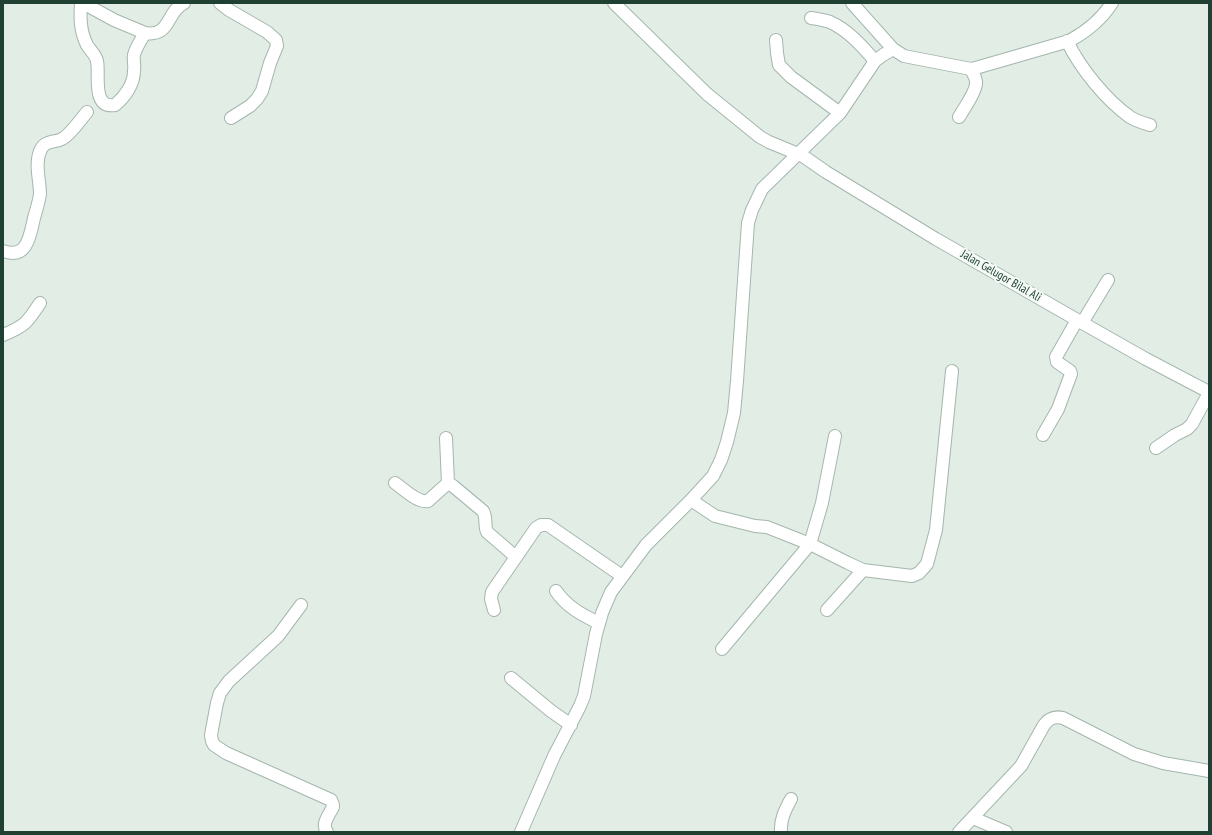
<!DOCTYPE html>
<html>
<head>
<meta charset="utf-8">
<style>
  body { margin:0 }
  #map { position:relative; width:1212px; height:835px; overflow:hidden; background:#e2ede6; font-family:"PT Sans Narrow",sans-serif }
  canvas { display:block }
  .frame { position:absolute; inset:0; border:4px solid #204033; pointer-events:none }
</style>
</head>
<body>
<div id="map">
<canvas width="1212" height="835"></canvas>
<div class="frame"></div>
</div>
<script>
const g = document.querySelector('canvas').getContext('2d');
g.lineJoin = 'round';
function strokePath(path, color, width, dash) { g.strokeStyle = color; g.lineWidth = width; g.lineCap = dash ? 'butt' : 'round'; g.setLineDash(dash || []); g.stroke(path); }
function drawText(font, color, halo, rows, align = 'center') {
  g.font = font + ' "PT Sans Narrow",sans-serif'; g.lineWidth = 4; g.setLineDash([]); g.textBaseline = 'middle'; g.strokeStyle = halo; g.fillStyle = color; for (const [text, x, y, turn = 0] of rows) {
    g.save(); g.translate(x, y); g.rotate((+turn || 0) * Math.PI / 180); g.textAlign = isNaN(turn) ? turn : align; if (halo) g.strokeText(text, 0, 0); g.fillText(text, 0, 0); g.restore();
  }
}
const minor = new Path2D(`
  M81 3C80 18 80 31 87 45 90 50 96 55 97 61 100 73 91 109 115 105 125 97 134 84 134 71 135 65 133 60 134 55 136 47 141 40 145 33
  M83 3 114 20 145 33C171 37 166 12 184 3
  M220 3 229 10 267 32 276 40 277 46 270 63 262 91 257 99 250 106 231 118
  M614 3 707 94 760 137 769 142 803 156 826 172 936 239 1086 325 1146 359 1209 392
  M852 3 893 49 904 56 971 69 979 67 1069 41C1086 32 1101 20 1112 3
  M811 18C818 19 824 20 830 22 848 30 862 46 875 61
  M776 40 777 53 779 65 791 77 840 113
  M1067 41C1080 68 1106 100 1130 117 1136 121 1143 123 1150 125
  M959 117C964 108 975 94 976 84 977 79 973 74 971 69
  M3 251C27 260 30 236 34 218 36 211 39 202 40 194 40 180 34 163 41 149 46 140 54 143 62 139 71 134 80 120 87 112
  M1082 323 1108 280
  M3 335C25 326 27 323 40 303
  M1043 435 1058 409 1071 374 1070 371 1057 362 1056 357 1077 320
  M446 438 448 483
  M1156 448 1175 435 1187 429 1192 424 1209 393
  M395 483C404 489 417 503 428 501L448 483 453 486 483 511C487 518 484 525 487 532L516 557
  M691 500 715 516 755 526 767 527 777 531 810 544 848 563 863 570 912 576 919 573 927 564 936 530 952 371
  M556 591C567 607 582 615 599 623
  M301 605 278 636 229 681 220 693 217 703 211 735 212 741 214 745 226 753 331 800 333 805V807C329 815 321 824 327 832
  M494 610 491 599 492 592 536 528 541 525H548L622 576
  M827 610 863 570
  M722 649 810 544 822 503 835 436
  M511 678 551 711 571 725
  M973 818 1006 832
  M521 832 554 756 580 706 584 696 596 634 602 613 611 592 646 545 691 500 713 476 721 460 727 442 734 413 737 381 748 223 752 210 762 189 840 113 875 61 883 55 893 49
  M781 832C780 820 785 810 791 799
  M959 832 1021 766 1044 725C1049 718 1054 716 1063 718L1134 754 1163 763 1209 771`);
strokePath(minor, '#a4b6ad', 14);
strokePath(minor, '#fff', 12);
drawText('12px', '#204033', '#f3f9f5', [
  ["Jalan Gelugor Bilal Ali",1001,276,30]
]);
</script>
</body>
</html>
